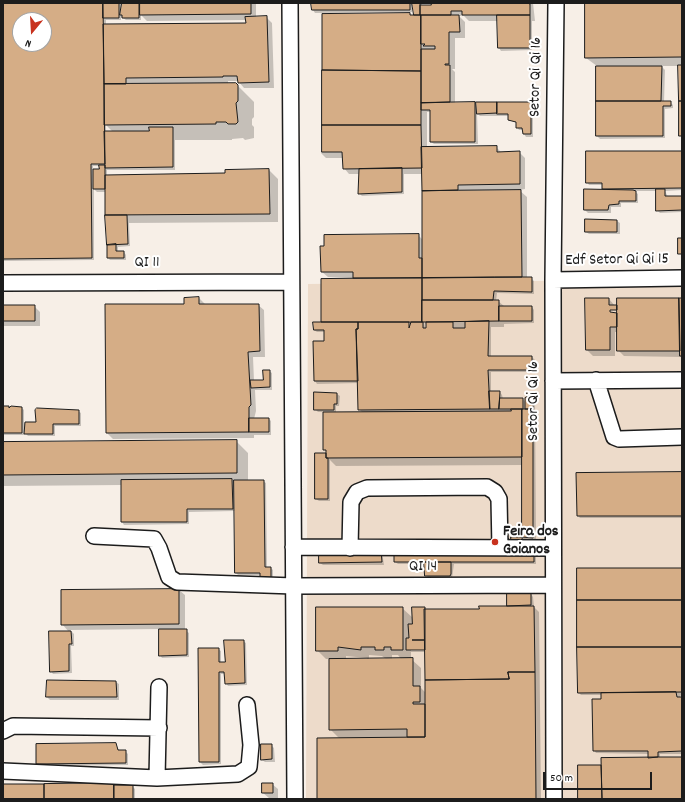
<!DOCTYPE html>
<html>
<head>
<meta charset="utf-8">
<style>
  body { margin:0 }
  #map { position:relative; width:685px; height:802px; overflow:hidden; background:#f7efe7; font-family:Dekko,sans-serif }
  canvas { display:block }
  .frame { position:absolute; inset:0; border:4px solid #1c1c1c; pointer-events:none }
  .north { position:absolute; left:12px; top:12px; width:40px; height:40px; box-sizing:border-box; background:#fff; border:1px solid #a4a4a4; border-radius:50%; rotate:198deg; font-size:11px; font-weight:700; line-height:16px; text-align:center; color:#1c1c1c }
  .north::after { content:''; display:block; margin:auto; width:14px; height:18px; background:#c8321e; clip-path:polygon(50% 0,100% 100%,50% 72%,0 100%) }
  .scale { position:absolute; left:543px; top:772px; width:109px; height:18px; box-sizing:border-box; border:2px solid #1c1c1c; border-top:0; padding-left:5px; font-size:12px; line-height:14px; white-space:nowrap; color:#1c1c1c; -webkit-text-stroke:3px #fff; paint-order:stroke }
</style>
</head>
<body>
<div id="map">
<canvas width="685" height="802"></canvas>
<div class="frame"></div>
<div class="north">N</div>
<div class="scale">50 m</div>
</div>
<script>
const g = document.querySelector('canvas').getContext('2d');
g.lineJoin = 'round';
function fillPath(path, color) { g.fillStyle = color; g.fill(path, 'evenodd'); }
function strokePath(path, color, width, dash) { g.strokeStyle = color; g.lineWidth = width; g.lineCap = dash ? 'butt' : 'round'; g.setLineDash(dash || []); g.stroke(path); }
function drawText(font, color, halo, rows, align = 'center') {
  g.font = font + ' Dekko,sans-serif'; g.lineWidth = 4; g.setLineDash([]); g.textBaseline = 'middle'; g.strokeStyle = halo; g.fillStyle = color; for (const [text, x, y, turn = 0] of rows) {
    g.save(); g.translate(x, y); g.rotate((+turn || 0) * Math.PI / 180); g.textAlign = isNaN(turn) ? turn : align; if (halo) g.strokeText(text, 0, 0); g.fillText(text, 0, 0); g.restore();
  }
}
fillPath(new Path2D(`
  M682 279V799H306L308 284Z`), '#eddbca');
fillPath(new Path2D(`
  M3 3H256V17H266L272 23 274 88H244L238 81H228V84H236L254 102V117L252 119V125L254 127V138L245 140 243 138 232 139V140H175V170H107V176L226 174V171L269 170 278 179V222L129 223 130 246 118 247V252H124L126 255V260H110L108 258 106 192H97L94 189V260L3 261ZM141 15 147 21 247 20V24L106 25V20H121V17L126 20H141ZM20 20H44V44H20ZM109 83H131V85ZM106 125 113 132H106ZM93 166H100V170H93Z
  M309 3H422V6H432V3H533L535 21H532V50L501 51 499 48 498 21H469L464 16H459L465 22V38H455V69H452L455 72V104L475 103 477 106 530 103 533 105V137H526L524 134 523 130H519L517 127V123L509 120V116H480L477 113 478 144H434L431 142V112H427V148L496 147 502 153 519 152 525 158V189L519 190 527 197V278H531L534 281V294L497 293 496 301H498L504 306 532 307 534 310V323L504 324V327H491V357H532L535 360V372H491V392H500L502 395 503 399H523L526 403 532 397 535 400 536 540H525V549L536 551V564H454L452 578H429L426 575V564H398L395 562 512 551V538H523V465L336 466 330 460V501H319L316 499 327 452 324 449V412H318L315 409 337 394 340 396 339 406H336V413H363L359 409V383L317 384 315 381 325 342V332H317L314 330 322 323 352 279V278L328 277 322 272 418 235 423 240V174H404V194L362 196 359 193 360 174H349L344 168 343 158H326L321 153 409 14 415 16 414 6H412V12L315 13 313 10 312 4ZM409 317 412 329H408ZM424 322 427 325 426 332Z
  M586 3H682V137L680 135 679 66H661L665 70 664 102H670L673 105V108L665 109V138L600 139 597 136V66L586 58Z
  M682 152V190L665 191 668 197H682V212L660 213 657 210V191H634L638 194V203H621V207H611V213H588L585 210 603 190V185H589L587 182Z
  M586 220 617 221 620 223V234H589L586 232Z
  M199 298 205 304 258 305 264 310 265 357H253L254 381H264L269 371 272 373V390H255L256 411 254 419H269L271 421V435H254V438L113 439 107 433 185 305Z
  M609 299 615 306 682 299V357L624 356 618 350V332H615V356H593L587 350ZM609 309 618 310V314L609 313Z
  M3 306H34L40 312V326H3Z
  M3 407 22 408 24 410V423H37L78 411 81 413V426H55V436H28L24 432V435H3Z
  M236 441 248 453V481H263L266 483 267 568H271L273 570V581L261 575H238L236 573 235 511 189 512V524L124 525 122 522V485L3 486V443Z
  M682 473V518H580L578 516Z
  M382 552 384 565H323L320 563Z
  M682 569V695L680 696V698H682V754H660V758H682V799H579V766H602L649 759V754L596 753 594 750 602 695H581L579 693Z
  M179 590 185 595V630L189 633V657L162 658 160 655 159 629 70 630 74 634V646H71L72 673 53 674 51 671 69 632 62 624Z
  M531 594 533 597 534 607 539 612 541 799H318L340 739 330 729V659H326L317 650 402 608 413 618 424 608 427 610H480L510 607 508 605ZM411 649H430V651H411ZM411 652H426V693L421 688V668L411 659ZM369 655 382 656 386 659H369ZM392 655H398L401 659H392ZM346 656 367 658V659H346Z
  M243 641 246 643 247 685 228 686 226 683 225 674H221V764L203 765 200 762 218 649 221 651V663H226Z
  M47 682H116L119 684V700H50L47 697Z
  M116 744 119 751H125L128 754V765L40 766 37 764Z
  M271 745 274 748 275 762H265L262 760Z
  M114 784 117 786H132L135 789V799H3V785Z
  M272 784 278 789V799L269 798 263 793Z`), '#0003');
const building = new Path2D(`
  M3 3H103L105 164H91L92 258 3 259ZM20 20H44V44H20Z
  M103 3H119V18H103Z
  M122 3H139V18H122V15H120Z
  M140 3H251V14L140 15Z
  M311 3H410V10H312Z
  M412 3H420V15H414Z
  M431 3H528L530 4V15H462V11H451V15H420V5H431Z
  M585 3H682V57L585 58Z
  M410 13V15H421V71L322 70V14Z
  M421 15H459L460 32H449V64H445V65H450V102L421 103V49H435V46H423L425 44H421Z
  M497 15H530V48H498Z
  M267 16 269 82 238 83 237 76H223V77L126 78V84H104L103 24 246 23 245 17Z
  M678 65H682V101H679Z
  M596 66H662L661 101H596Z
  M322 70 421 71V125H322Z
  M236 83 238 85V101L236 103 238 122 236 124H228L226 122H216V124L104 125V84Z
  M596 101H671V106H663V136H596Z
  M679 101H682V136H679Z
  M475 102V142H430V110H421V103Z
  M476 102H497V113L477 114Z
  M497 102H531V134H523L522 128H516V122L508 120V114H497Z
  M322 125H421L422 168 343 169 342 152H322Z
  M149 127H173V167L105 168 104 131H149Z
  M497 146V152L520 151V184L458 185V190L422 191 421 147Z
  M586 151H682V188L602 189V183H586Z
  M99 165H105V189H93V169H99Z
  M402 168V192L358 194 359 169Z
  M269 169 270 214 105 215V175L225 173V170Z
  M584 189 633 190 636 191V201H619V204L609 205 608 210H584Z
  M656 189H665V196H682V210L656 211Z
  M521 190 522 277 422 278V191Z
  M105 215H127L128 244 107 245Z
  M585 219 617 220V232H585Z
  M419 234V258H422V278H353V272H321L320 246H324V235Z
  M678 238H682V254H678Z
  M116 244V251H124V258H107V245Z
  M495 277H532V292L494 291 493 300H422V278Z
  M422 278V322H321V279Z
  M199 297V304H259L260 351 248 352 251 405 249 407V432L106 433 105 304H184V298Z
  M585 298H609V305H617V310H610V312L617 313V327H610V350H586Z
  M617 298H679L680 351H617Z
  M679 298H682V356H680Z
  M422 300H499V321L422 322Z
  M3 305H35V321H3Z
  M499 306H532V321H499Z
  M489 321 488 356H532V370H488L490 409 358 410 356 329H358V322H409V328L411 322H423V328H426V322H453V328H465V322Z
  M313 322H358V329H356L358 381H314L313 341H324V330H314Z
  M263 370H270V387L251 388 250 380H263Z
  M489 391H500L499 409H490Z
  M314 392 337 393V404H334V410H314Z
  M529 396H533V409H525V398Z
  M500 398H523V409H499Z
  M3 406H9V408L11 406 22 407V433H3Z
  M37 408 79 410V424H53V434H24L25 422H36L35 410Z
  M511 409H522V457L326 458V450H323V412L511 411Z
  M522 409H533V538L522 537Z
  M249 418H269V432H249Z
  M237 440V473L3 475V442Z
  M315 453H326V458H328V499H315Z
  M682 472V516H577L576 473Z
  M232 479 233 509H187V522H121V480Z
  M234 480H264L265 567H271V579H260V573H235Z
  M511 537H522L523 548H534V562H394V551L511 550Z
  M319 549 381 550 382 562 319 563Z
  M424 562H451V574L450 576H425Z
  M577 568H682V600H577Z
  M179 589V624L61 625V590Z
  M507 593H531V605L507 606Z
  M577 600H682V647H577Z
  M479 606H534L535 672H508L509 679 425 680 424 609H479Z
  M316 607H403V650H391V647H384V650H375V647H361V650L338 647V651H316Z
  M412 607H425V640H412H425V650H406V638H409L408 624H412Z
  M159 629H187V655L159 656Z
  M49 631H71L72 644H69V671L50 672Z
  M224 640H244L245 683 225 684 224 672H219V762H199L198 648H219V662H225Z
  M577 647H682V692L578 693Z
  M413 658V686H420V702H413V704H425V737H407V729L329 730V659Z
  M508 672H535L536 799H317V738L425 737V680L509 679Z
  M47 680 116 681 117 697H46Z
  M676 692 677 697H682V751L658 752V757L648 758V751H593L592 699H601V693Z
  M116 743 118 750H126V763L36 764V744Z
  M261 744H272V759L261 760Z
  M658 757H682V799H602L601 758Z
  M578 765H601L602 799H578Z
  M114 783V799H44V784Z
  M262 783H273V793H262Z
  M3 784H44V799H3Z
  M114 785H133V799H114Z`);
fillPath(building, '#d5ad86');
strokePath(building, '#1c1c1c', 1);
const minor = new Path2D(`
  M290 3 295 799
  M553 280 682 278
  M3 283 291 282
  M596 380 614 437 619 439 682 437
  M553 381 682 380
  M94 536 154 539 159 548 169 577 177 582 294 586 553 585
  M293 547 553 548
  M350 548 351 502 357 492 367 488 487 487 495 492 499 499 500 548
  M3 731 13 726 159 728
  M3 771 157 778 238 774 249 767 251 745 247 705
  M157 778 159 687
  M554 799 553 280 556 3`);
strokePath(minor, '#1c1c1c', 18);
strokePath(minor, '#fff', 15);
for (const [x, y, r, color] of [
  [495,542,4,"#c8321e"]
]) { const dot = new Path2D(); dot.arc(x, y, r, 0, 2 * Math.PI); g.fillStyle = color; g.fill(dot); strokePath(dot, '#fff', 1.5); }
drawText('16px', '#1c1c1c', '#fff', [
  ["Setor Qi Qi 16",537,77,-89],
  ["Edf Setor Qi Qi 15",617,261,-1],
  ["QI 11",147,264],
  ["Setor Qi Qi 16",535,401,-90],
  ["QI 14",423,568]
]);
drawText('bold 16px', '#1c1c1c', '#fff', [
  ["Feira dos",503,533],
  ["Goianos",503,551]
], 'left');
</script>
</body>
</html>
